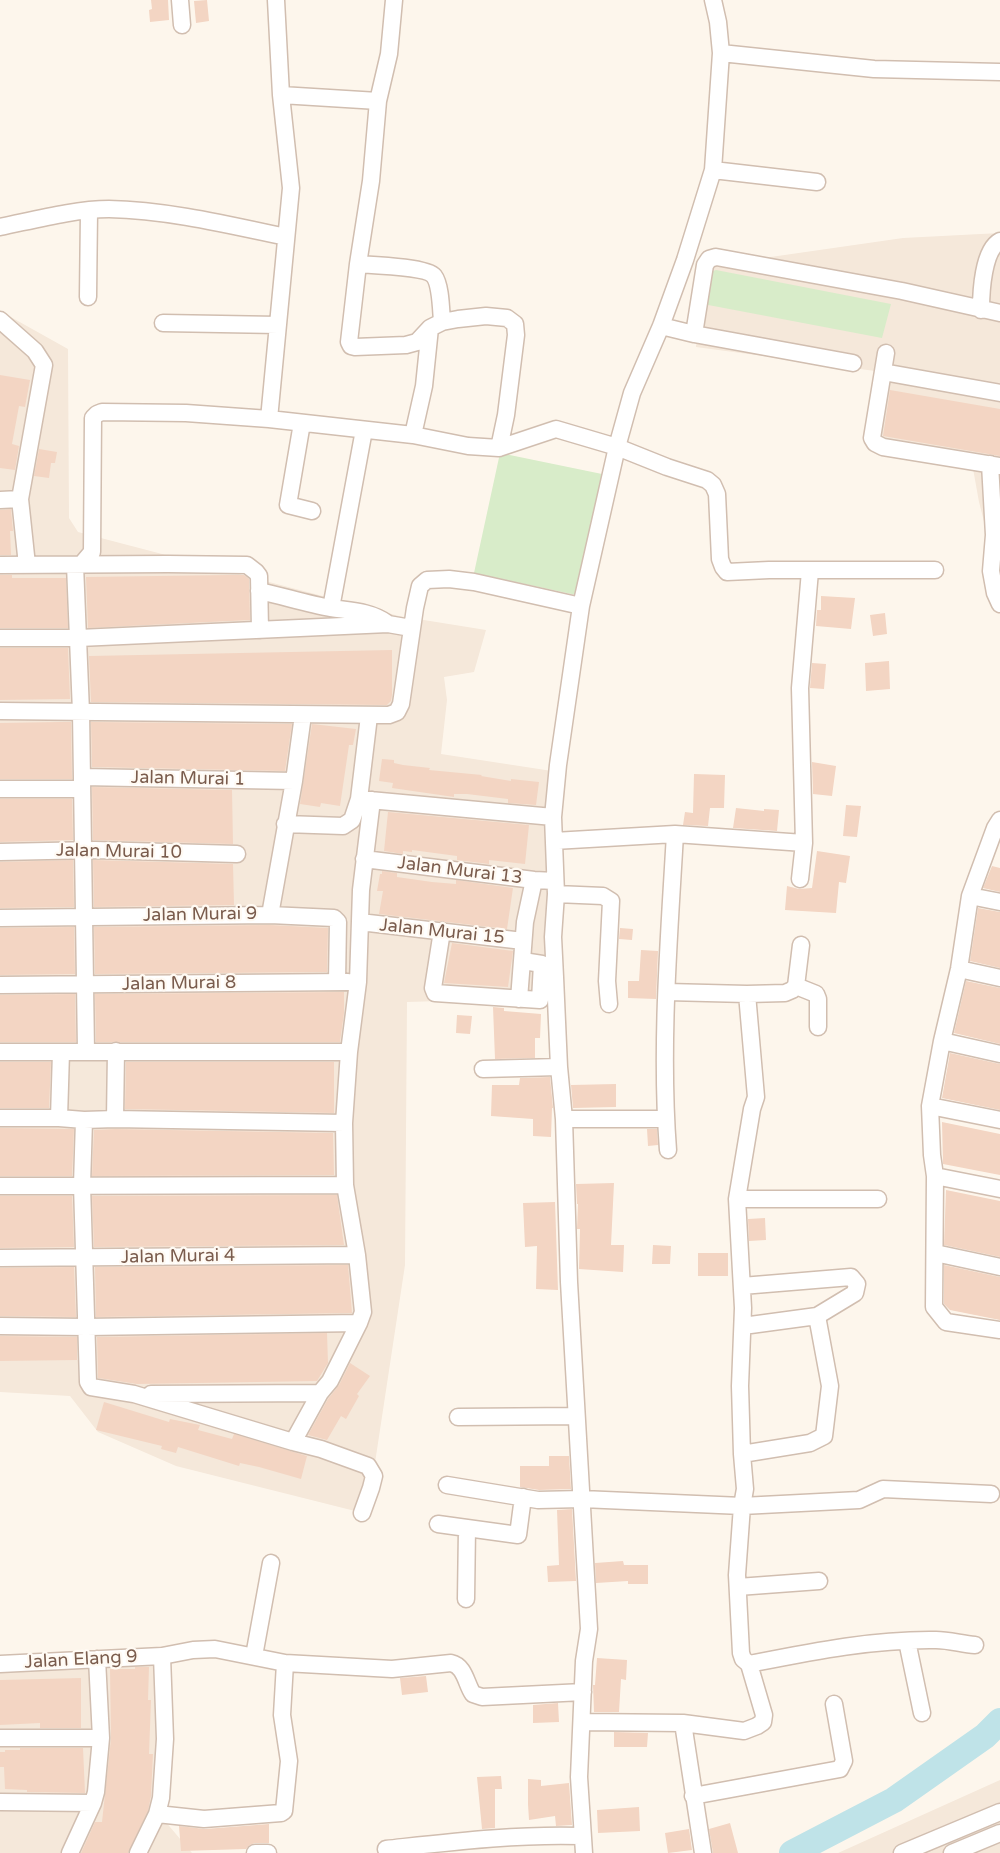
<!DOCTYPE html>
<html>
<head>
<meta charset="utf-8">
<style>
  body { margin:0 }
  canvas { display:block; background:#fdf6ec }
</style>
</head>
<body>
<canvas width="1000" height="1853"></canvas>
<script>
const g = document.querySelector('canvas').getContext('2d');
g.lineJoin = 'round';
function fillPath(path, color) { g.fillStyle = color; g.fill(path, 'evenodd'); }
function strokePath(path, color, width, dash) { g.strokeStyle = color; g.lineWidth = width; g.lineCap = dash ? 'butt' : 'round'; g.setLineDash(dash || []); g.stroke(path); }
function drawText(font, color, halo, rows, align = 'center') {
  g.font = font + ' "Varela Round",sans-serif'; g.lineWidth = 4.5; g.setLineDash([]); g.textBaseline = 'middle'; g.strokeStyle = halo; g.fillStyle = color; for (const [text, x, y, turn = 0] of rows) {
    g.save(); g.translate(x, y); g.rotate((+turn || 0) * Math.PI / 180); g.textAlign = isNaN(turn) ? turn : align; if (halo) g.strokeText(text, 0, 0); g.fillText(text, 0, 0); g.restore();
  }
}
fillPath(new Path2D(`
  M1000 233V612L989 541 979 502 972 463 875 453 870 450 866 445 875 371 696 347 700 275 715 265 903 238Z
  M0 311 68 349 69 518 78 532 399 616 486 630 474 672 444 677 447 700 441 754 552 771 547 1002 475 1000 407 1002 405 1265 373 1476 359 1512 176 1466 98 1432 70 1396 0 1392Z
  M162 1656 159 1814 192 1853H0V1663Z
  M1000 1780V1853H838Z`), '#f5e8da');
fillPath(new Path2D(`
  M716 270 891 304 882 338 703 304 710 272Z
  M500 453 602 474 576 595 474 573Z`), '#d8ecc9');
strokePath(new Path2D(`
  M792 1853 894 1800 985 1736 1000 1721`), '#bfe3e8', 26);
fillPath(new Path2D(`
  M151 0H168L169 20 150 22 149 10 152 9Z
  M207 0 209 21 196 23 194 1Z
  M0 375 30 380 25 407 19 406 12 444 19 446 15 470 0 468Z
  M890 390 1000 409V456L883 436Z
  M39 449 57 452 55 463H51L49 478 34 476Z
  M11 509 13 531H10L11 555H0V510Z
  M0 575H12V578H66L68 628H0Z
  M228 575H244L249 579 250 620 88 628 86 577Z
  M821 596 855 598 851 629 816 626 817 610H821Z
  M885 613 887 634 873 636 870 615Z
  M0 648H68L70 699 0 700Z
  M392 650V695L391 701 387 705 91 702 89 656Z
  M889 661 890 689 866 691 865 663Z
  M812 663 826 664 824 689 810 688Z
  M60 722H71L72 779H0V723Z
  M91 722 292 724 285 771 92 767Z
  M312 724 356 729 353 745H349L340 806 321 803 320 807 300 804Z
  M382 759 394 760V763L403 765 430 768 429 770 482 775 481 776 511 781V779L539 782 536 805 508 803V799L467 794H454V797L392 788 393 783 379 781Z
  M812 762 836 766 832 796 813 794Z
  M694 774 725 775 724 808H710L708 826 683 825 685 812 693 813Z
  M92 787 232 790 233 844 93 840Z
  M0 799H72L73 840 0 842Z
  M846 805 861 806 857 837 843 836Z
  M736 808 764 811V809L779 810 777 831 733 828Z
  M388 812 529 825 525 864 489 860V864L457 860V856L412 850V852L403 851V854L384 851Z
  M817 851 850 856 846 883 839 882 836 913 785 910 787 886 799 889 812 888Z
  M73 860 74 907 0 908V862Z
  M93 860 233 864 234 905 94 907Z
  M992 866 1000 868V892L983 888Z
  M382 871 397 873V877L432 882 456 884V880L513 888 507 929 379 914 383 891H377L380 874H382Z
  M978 908 1000 912V968L970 961Z
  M270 925 328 928 327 972 95 974 94 927Z
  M74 927 75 974 0 975V928Z
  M620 928 633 929 632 940 619 939Z
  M452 943 513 951 508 987 444 983Z
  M641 950 658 951 656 999 628 998V981H639Z
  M966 981 1000 988V1044L954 1033Z
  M344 992V1013L340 1042H96L95 994Z
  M75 994 76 1042H0V995Z
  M493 1007 504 1008V1011L541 1014 540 1038H535V1058L495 1059Z
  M457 1015 472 1016 470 1034 456 1033Z
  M950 1053 1000 1064V1110L942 1098Z
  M0 1062H51L49 1108H0Z
  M126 1062H334V1113L125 1109Z
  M550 1077 553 1108H552L551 1137 533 1136V1119L491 1116 492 1085H519L520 1078Z
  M616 1084V1107L573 1108 571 1085Z
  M942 1122 1000 1134V1175L943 1164Z
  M0 1128 74 1129 72 1176H0Z
  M115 1129 333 1133 334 1175 92 1176 94 1130Z
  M647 1129H657L658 1145 648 1146Z
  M614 1183 611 1245H624L623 1272 579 1269 580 1229H577L578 1204H577L576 1184Z
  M946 1190 1000 1201V1257L944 1245Z
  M337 1195 344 1245 94 1247 92 1196Z
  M0 1196H72L74 1247 0 1248Z
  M555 1202 558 1290 536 1289 537 1246 525 1247 523 1203Z
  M765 1218 766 1240 749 1241 748 1219Z
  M653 1245 671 1246 670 1264H652Z
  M698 1253H728V1276H698Z
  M348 1265 352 1313 96 1317 95 1267Z
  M944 1265 1000 1277V1320L950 1310 944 1304Z
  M74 1267 76 1317 0 1316V1268Z
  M327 1333 328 1363 317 1381 137 1384 98 1378 97 1337Z
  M0 1336 77 1337V1360L0 1361Z
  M350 1363 370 1376 357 1394 359 1396 346 1419 341 1416 327 1440 308 1435 328 1399 339 1385Z
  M104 1402 169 1422 170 1419 200 1425 198 1430 232 1439 234 1434 307 1456 301 1479 259 1467 240 1463 239 1466 178 1447 176 1453 161 1449 162 1446 96 1430Z
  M549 1456H569L571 1489 539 1490 520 1487V1466H549Z
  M572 1509 576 1581 548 1582 547 1566 559 1565 557 1510Z
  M623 1561 624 1565H648V1584H628V1581L596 1583 595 1563Z
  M597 1658 627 1660 626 1680 621 1679 619 1712H594L593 1685H595Z
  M135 1667H149L148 1700H151L149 1754H153L151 1796 148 1811 128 1853H81L95 1822H102L111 1739 110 1669H135Z
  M426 1676 428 1692 402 1695 400 1678Z
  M81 1678V1728H40V1723L0 1725V1680Z
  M558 1703 559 1722 533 1723V1705Z
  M614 1732 648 1733 647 1747H614Z
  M20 1748H83L85 1793 27 1792V1790L5 1789 4 1767H0V1752H5V1750H20Z
  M501 1776 502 1789H495V1828L482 1829 477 1777Z
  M528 1779 541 1780V1786L569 1783 572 1825 556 1826 555 1816 529 1820 528 1804Z
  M639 1807 640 1831 598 1833 597 1810Z
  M730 1823 738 1853H713L709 1829Z
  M269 1824V1843H255L250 1845 246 1849 181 1851 179 1826 205 1829Z
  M689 1829 692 1850 668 1853 665 1833Z`), '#f3d5c3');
const street = new Path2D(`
  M180 0 182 25
  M276 0 281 95 291 188 269 419 413 435 468 446 499 448 556 429 617 447 667 467 707 480 713 485 717 494 720 559 723 567 727 572 769 570H935
  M721 53 874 69 1000 72
  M281 95 378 101 389 54 394 0
  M378 101 371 181 358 264 349 342 351 346 355 347 406 345 417 342 430 328 442 322 458 319 486 316 507 318 515 324 516 335 506 415 499 448
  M713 170 817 182
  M0 227C34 220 75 209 109 209 167 210 229 225 286 237
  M358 264C372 265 427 267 434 276 441 285 441 311 442 322
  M88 297 89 212
  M981 310C981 292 983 250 1000 241
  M0 320 35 351 44 365 20 499 27 565
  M163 323 278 325
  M661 326 694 334 705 265 709 259 716 257 902 291 1000 313
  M694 334 853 363
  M886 353 872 438 875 443 883 447 1000 466
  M883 372 1000 393
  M302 423 288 505 312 511
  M413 435 424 386 430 328
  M990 464 994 535 991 571 995 593 1000 604
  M0 500 20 499
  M0 565 168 564 247 565 256 572 259 576 260 630
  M75 565 81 712 86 1051
  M81 565 92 552 93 418 97 414 102 412 186 413 269 419
  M259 591C283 596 307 604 331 608 351 611 370 611 387 623
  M331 608 364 430
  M0 638H79L388 624 411 628
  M0 711 389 715 397 712 401 704 415 608 420 586 427 580 449 579 474 582 581 606
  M82 777 294 781
  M0 789H82
  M359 799 553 817
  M1000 820 995 828 970 896 959 969 942 1041 930 1106 932 1155 935 1176 934 1307 946 1322 1000 1330
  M285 824 343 826 352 820 359 799 369 716
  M554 841 675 834 804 843
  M0 852 95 850 237 854
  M364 859 534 880 555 881
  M800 879 804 843 800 688 810 571
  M556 894 603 896 611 901 607 981 609 1004
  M970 896 1000 902
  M270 915 294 781 303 715
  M0 918 270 915 334 918 338 922 337 981
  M360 922 523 941
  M442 931 433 988 435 993 540 1000 542 964 523 961
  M959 969 1000 978
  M0 985 348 982
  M796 986 816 994 818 999V1027
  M667 992 747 994 785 993 792 990 796 986 801 945
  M519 999 525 922 534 880
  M942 1041 1000 1054
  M0 1052H349
  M483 1069 559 1067
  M930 1106 1000 1120
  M0 1118H59L84 1120 115 1119 344 1123
  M59 1118 61 1052
  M115 1119 116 1051
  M564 1119H666
  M84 1120 82 1185 88 1382 91 1387 134 1394 293 1442 321 1449 368 1466 374 1476 371 1488 362 1513
  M668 1150C660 1046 669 939 675 834
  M935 1176 1000 1189
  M0 1186 345 1185
  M737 1199H878
  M935 1253 1000 1267
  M0 1258 357 1255
  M742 1286 851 1277 857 1284 855 1293 817 1316 743 1326
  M0 1326 86 1327 359 1323
  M151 1394 320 1393
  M458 1417 576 1416
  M293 1442 320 1393 330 1381 359 1323 363 1312 357 1255 345 1185 344 1123 349 1052 358 982 361 890 372 800
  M742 1454 810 1443 824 1436 830 1386 817 1316
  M447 1485 538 1500 582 1499 742 1506 859 1500 883 1489 991 1494
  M438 1524 518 1535 523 1497
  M738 1587 819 1581
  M466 1599 467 1528
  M907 1641 922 1713
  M254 1656 271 1563
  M0 1664 162 1656
  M749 1664C810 1652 873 1639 936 1640 949 1640 962 1644 975 1645
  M582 1722 683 1723 744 1731 757 1726 763 1722 764 1715 749 1664 743 1659 741 1653 737 1575 742 1506 745 1489 742 1454 740 1386 743 1308 737 1199 752 1109 756 1097 747 994
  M683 1723 703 1853
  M0 1738H101
  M693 1796 840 1769 844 1761 834 1704
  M0 1802 93 1803
  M157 1814 204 1819 281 1813 284 1811 289 1761 282 1715 285 1663
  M386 1849C451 1842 516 1834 581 1836
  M70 1853 93 1803 96 1792 101 1738 97 1659
  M138 1853 157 1814 161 1798 165 1739 162 1656 193 1650 215 1649 285 1663 392 1669 451 1663C465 1666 466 1684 473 1694L482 1697 583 1692
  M255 1853H268
  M584 1853 579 1777 584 1661 589 1629 569 1282 564 1119 559 1067 555 977 553 937 556 894 553 817 558 765 581 606 617 447 632 393 661 326 685 260 713 170 721 53 718 22 713 0
  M902 1853 1000 1812
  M952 1853 1000 1833`);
strokePath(street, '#d1beb0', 19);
strokePath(street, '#fff', 16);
drawText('18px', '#7a5c4d', '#fffaf3', [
  ["Jalan Murai 1",188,779,1],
  ["Jalan Murai 10",119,852,1],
  ["Jalan Murai 13",460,871,7],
  ["Jalan Murai 9",200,915,-1],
  ["Jalan Murai 15",442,932,6],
  ["Jalan Murai 8",179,984,-1],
  ["Jalan Murai 4",178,1257,-1],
  ["Jalan Elang 9",81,1660,-3]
]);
</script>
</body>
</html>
